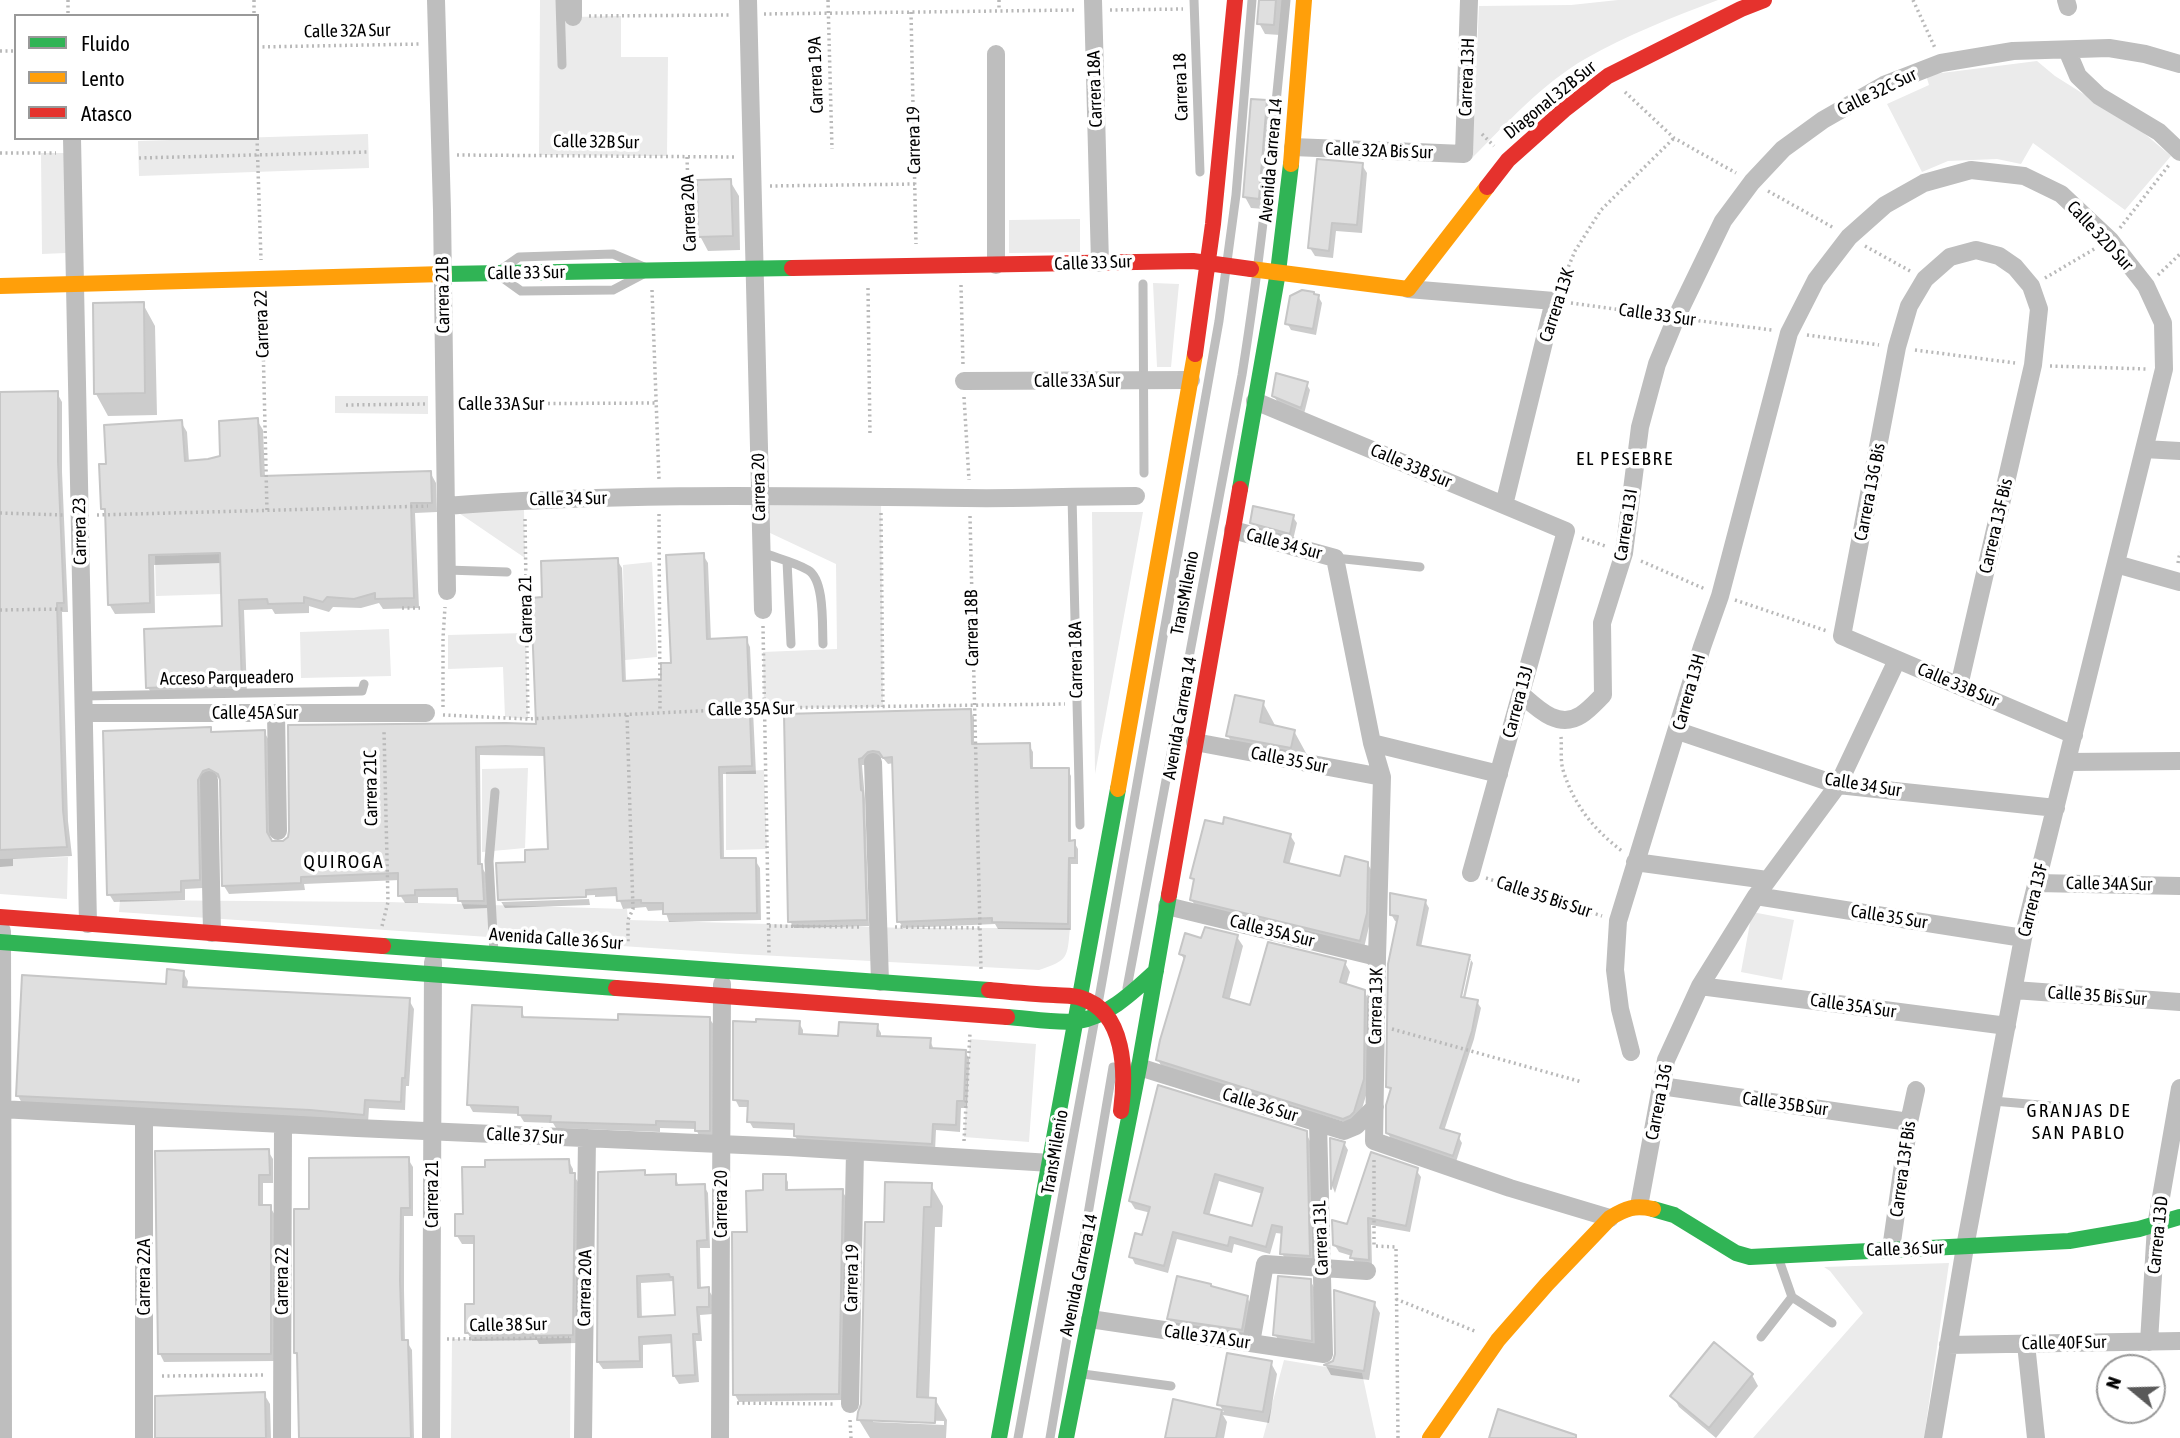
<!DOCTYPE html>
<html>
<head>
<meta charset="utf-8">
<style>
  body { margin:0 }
  #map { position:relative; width:2180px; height:1438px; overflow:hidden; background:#fff; font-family:"Asap Condensed",sans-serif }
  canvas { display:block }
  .legend { position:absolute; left:14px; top:14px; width:245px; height:126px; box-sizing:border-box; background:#fff; border:2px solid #999; margin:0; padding:9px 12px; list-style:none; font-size:21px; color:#000 }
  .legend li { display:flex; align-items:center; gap:14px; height:35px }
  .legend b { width:35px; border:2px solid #999 }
  .north { position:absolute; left:2096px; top:1354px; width:70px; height:70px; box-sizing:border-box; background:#fff; border:2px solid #999; border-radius:50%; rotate:289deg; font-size:19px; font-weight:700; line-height:28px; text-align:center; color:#000 }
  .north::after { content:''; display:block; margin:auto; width:24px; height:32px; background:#595959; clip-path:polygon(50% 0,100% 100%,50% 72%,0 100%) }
</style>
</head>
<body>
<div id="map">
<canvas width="2180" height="1438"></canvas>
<ul class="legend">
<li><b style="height:9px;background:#30b455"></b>Fluido</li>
<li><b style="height:9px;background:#ff9f0a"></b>Lento</li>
<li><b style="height:9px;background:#e5322d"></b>Atasco</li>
</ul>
<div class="north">N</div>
</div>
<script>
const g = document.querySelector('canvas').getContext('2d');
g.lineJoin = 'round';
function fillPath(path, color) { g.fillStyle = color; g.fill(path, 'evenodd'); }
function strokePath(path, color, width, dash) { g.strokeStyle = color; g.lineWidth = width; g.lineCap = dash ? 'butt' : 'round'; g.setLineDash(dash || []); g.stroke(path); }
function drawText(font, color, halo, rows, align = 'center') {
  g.font = font + ' "Asap Condensed",sans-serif'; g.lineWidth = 7; g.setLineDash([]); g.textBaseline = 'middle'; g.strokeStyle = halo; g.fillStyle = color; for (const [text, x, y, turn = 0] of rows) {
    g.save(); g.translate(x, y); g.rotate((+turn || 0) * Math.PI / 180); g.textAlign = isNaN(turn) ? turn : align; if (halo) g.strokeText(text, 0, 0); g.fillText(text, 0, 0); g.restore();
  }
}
fillPath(new Path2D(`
  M540 0H573V17L621 16V57H668L667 156 539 155Z
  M1618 0H1718C1673 17 1627 35 1585 59 1542 84 1507 123 1472 158L1479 6 1571 5Z
  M2037 61 2055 76 2139 129 2171 156 2125 210 2033 143 2021 164 1997 159 1948 161 1922 172 1887 104 1929 85 1926 75Z
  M368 134 369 168 139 176 138 141Z
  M41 153H65L66 253 42 254Z
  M1080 219V252L1009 253V220Z
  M1153 283 1179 284 1171 367H1157Z
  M335 396H428V414L335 413Z
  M881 500 883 707 764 708 763 652 837 649 836 564 768 532 769 501Z
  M524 510 525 558 456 511Z
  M1092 512H1143L1095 774Z
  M220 554 222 594 156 596 155 556Z
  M652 562 657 657 625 660 623 565Z
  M389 629 391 676 301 678 300 632Z
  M526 633 528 719 505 717 503 667 448 669V635Z
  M528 768 525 848 482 852V769Z
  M764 770 767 849 726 850V772Z
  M68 857 67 899 0 894V859Z
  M120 900 388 902 627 909 628 920 908 928H1070C1067 958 1069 960 1039 970L740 954 119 912Z
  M1752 912 1794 920 1782 980 1741 972Z
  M970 1039 1036 1044 1029 1142 964 1137Z
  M1949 1263 1924 1438H1753L1863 1313 1830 1271 1824 1267Z
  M571 1338 570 1438H451L452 1339Z
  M1284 1360 1362 1373 1376 1438H1263Z`), '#ebebeb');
fillPath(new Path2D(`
  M1261 0H1283L1280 35 1265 34 1259 23Z
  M1266 102 1273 113 1264 209 1251 208 1245 197Z
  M1362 165 1367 173 1362 233 1336 231 1333 258 1315 256 1310 248Z
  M730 181 739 196 740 250 708 251 700 236Z
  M1318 296 1322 303 1316 335 1291 330 1287 323Z
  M143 304 155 326 157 415 108 416 96 394Z
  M1306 383 1310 390 1304 414 1278 403 1274 396Z
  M0 393H57L62 402V472L68 612H62L68 821 72 856 13 859V866L0 867Z
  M257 420 263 430 265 477 430 472 436 483 437 512 415 513 419 608 383 609 379 603 361 608 333 607 329 612 309 606V613L275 614 272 609 244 610 247 694 153 697 148 687 224 627 222 563 154 565 155 613 115 614 109 604 107 516 103 509 107 466 181 422 187 432 189 462 222 457Z
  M1293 517 1297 523 1293 540 1256 530 1252 523Z
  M703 555 708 563 711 641 746 639 750 647 756 774H723L724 860H755L760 868 761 920 669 922 665 910 648 911 646 907 623 909 618 896 595 897V895L501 899V902L589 899 590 905 505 908 500 900 527 864 549 851 546 756 480 755 481 866 486 874 488 908 464 909 459 897H418V903H405L400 895V880L304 884 305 890 229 894 224 886 222 780 215 776 203 888 185 889V900L114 902 109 894 210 728 213 734 264 732 269 740 270 842 284 843 289 838V727L538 726 544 599 617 560 622 568 626 683 663 681 673 664Z
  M1263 703 1276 727 1294 731 1306 753 1303 770 1241 758 1228 736Z
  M970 711 974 717V746L1029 745 1033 752V770H1068L1071 776V842H1074L1078 849V864H1071V930L998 929 995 924 903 928 899 921 894 763 888 764 883 758H871L866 765H862L865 799 869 926 794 928 790 921 786 716Z
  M1290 835 1295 843 1289 865 1342 878 1367 863 1372 871 1370 922 1364 948 1196 907 1191 899 1195 883 1192 878Z
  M1425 901 1429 908 1421 947 1469 957 1473 963 1465 999 1477 1002 1481 1008 1474 1039 1444 1131 1458 1136 1462 1143 1456 1162 1391 1139 1387 1132 1392 1093 1388 1086 1398 922 1395 921 1391 914ZM1467 960H1471L1461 1006 1458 1005Z
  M1237 937 1243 946 1229 1001 1251 1007 1345 963 1350 972 1346 986 1364 991 1369 1000 1368 1089 1358 1122 1355 1125 1163 1069 1158 1060 1185 961 1181 954 1203 940Z
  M183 972 188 981 187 989 409 1000 414 1009 409 1086H406L405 1110 369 1108 368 1123 23 1105 18 1096 167 986Z
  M521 1009 525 1019 619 1022 709 1018 714 1025 713 1138H700L696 1129 660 1128V1132L556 1128 553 1123 524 1122 519 1114 473 1112 469 1105Z
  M799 1023 803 1030V1036L840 1038 877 1026 881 1033V1038L930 1040 934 1050 965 1051 969 1059 967 1108H961L960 1132 936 1130 935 1151 799 1143 795 1136 796 1130 753 1128 749 1121V1107H739L735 1099Z
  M1306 1133 1310 1141 1314 1263 1286 1261 1282 1253 1284 1234 1276 1233 1270 1254 1234 1244 1232 1253 1177 1239 1168 1273 1135 1264 1131 1256 1143 1237 1151 1213 1135 1209 1130 1201ZM1219 1181 1263 1194 1253 1228 1209 1216Z
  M1332 1141 1344 1143 1348 1150 1335 1193 1333 1188Z
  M268 1151 273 1159V1183H263V1207H270L275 1215 274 1361 164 1362 160 1354Z
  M408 1159 413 1167V1216H404V1290L405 1342H407L412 1350 414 1438H301L298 1358 295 1353 311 1211Z
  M568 1160 573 1169V1175L579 1183 577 1343 539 1344 537 1340 472 1341 467 1332 476 1306 475 1244H462L457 1236 465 1216Z
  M1416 1170 1421 1177 1410 1232 1371 1225 1372 1267 1356 1266 1352 1256 1339 1252 1334 1244 1348 1226Z
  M644 1172 647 1177 675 1175 679 1187 704 1186 708 1193 710 1248H700L701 1289H708L713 1297V1314L700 1315 702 1341H696L699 1382 679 1384 674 1376 673 1343 643 1345V1368L603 1369 598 1362ZM674 1281 677 1317 642 1319 641 1283Z
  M785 1176 788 1182V1192L842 1191 846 1197 842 1400 739 1402 735 1395 749 1234 765 1192Z
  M931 1185 943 1206 942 1227H935L929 1399H935L947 1420 946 1438H870L859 1420 886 1224ZM873 1419 944 1421V1425L873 1422Z
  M1310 1280 1316 1291 1318 1351 1281 1345 1275 1334Z
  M1212 1288 1247 1297 1252 1307 1246 1339 1174 1328 1169 1319Z
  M1374 1303 1380 1313 1369 1380 1331 1375 1326 1366 1335 1362Z
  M1715 1345 1752 1375 1758 1386 1716 1438 1679 1407 1673 1396Z
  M1271 1363 1277 1374 1269 1423 1223 1415 1227 1422 1224 1438H1167L1175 1401 1224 1412 1219 1404Z
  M264 1394 270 1404 271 1438H157Z`), '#0003');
const building = new Path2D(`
  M1259 0H1276L1274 25 1257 24Z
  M1251 99 1267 100 1259 199 1243 197Z
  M1317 159 1363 163 1357 225 1332 223 1329 251 1308 248Z
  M731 179 733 236 698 237 697 180Z
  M1302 290 1314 292V294L1319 295 1313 329 1285 324 1290 296Z
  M144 302 145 393 94 394 93 303Z
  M1276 373 1308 382 1301 408 1272 396Z
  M58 391V461L64 603H57L63 810 67 847 0 850V392Z
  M258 418 261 476 431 471 432 503H411L414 598 375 599V593L354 599 327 597 323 602 304 597V603L268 604 267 599 239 600 242 684 146 688 144 629 222 626 220 553 149 555 150 603 108 605 105 509H101L99 464H106L104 425 182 420 185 461 208 459 220 456 219 421Z
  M1253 506 1294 515 1290 534 1250 523Z
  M704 553 707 639 747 637 752 766 719 767 721 858H756L757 913 663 914V903H641V900L617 901 616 888 586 890V897L498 900 496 863 525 862V850L548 849 544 748 506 746 476 747 478 864H482L484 901H458L457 889 415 890V895L398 896V873L301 877V883L222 886 220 780 218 774 209 769 203 771 198 780 200 880 181 881V892L107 895 103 731 211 727V732L265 730 267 832 272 841H283L288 837 289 831 288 725 506 723 536 724 531 598 542 597 541 561 618 558 623 681 661 679V663H671L666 555Z
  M1235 695 1264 701 1260 722 1295 730 1291 748 1226 736Z
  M971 709 972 744 1030 743 1031 768H1069V841L1075 840V858H1069L1068 924 992 922V918L897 922 892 757 883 758 879 752 873 751 868 752 862 758 859 759 861 790 863 791 867 920 788 922 784 714Z
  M1224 817 1291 834 1284 862 1340 876 1345 856 1368 862 1367 913 1360 941 1190 900 1194 879 1190 878 1205 820 1223 824Z
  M1390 893 1426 900 1417 945 1470 955 1461 997 1478 1000 1472 1031 1440 1128 1460 1134 1453 1156 1386 1133V1105L1391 1088 1386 1087 1388 964 1398 916 1390 915Z
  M1205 927 1238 935 1223 997 1250 1005 1268 942 1346 961 1340 982 1365 990 1364 1079 1354 1112 1350 1116 1343 1119 1156 1060 1160 1040 1185 956 1179 954 1185 933 1201 938Z
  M167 969 184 971 183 987 410 998 405 1078H402L401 1102 365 1100 364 1115 310 1110 16 1096 22 975 166 984Z
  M472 1005 522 1007V1017L618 1020V1014L710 1017V1131H695V1122L656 1121V1125L550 1122 551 1116 518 1115V1107L467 1105Z
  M756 1019 800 1021 799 1034 838 1036 839 1022 878 1024 877 1036 931 1038 930 1048 966 1050 964 1101H957L956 1125 933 1124 932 1144 794 1136V1124L747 1122 748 1101 733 1100V1021L756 1022Z
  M1158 1085 1307 1131 1310 1256 1280 1254 1282 1227 1272 1225 1266 1247 1230 1237 1228 1246 1173 1232 1164 1266 1129 1257 1135 1233 1142 1235 1150 1207 1129 1201ZM1215 1174 1263 1188 1252 1226 1204 1213Z
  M1330 1138 1345 1142 1331 1189Z
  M269 1149 270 1175H259V1205H271V1354H158L155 1151Z
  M1371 1152 1418 1168 1406 1226 1368 1218 1369 1260 1350 1258 1352 1251 1333 1245 1332 1220 1347 1224Z
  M409 1157 410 1208H401L400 1280 402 1340H408L411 1438H299L297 1353H294V1209H309V1158Z
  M569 1159 570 1173H575L573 1335 533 1336V1332L465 1333V1304H474V1236H455V1214H463L462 1167H485V1160Z
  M645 1170V1175L676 1174V1185L705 1184 707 1240 697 1241 698 1288 709 1287V1307H697L699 1334H693L695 1375 673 1376 671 1335 639 1337 640 1361 597 1362 598 1172ZM669 1274 670 1277H673L675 1315 638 1317 637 1276Z
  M763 1174H786V1190L843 1189 839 1394 733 1395 732 1232H747L746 1191 763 1190Z
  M885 1182 932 1183 931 1207H924L917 1397 936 1398 935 1423 857 1420 858 1412 861 1404 865 1222H884Z
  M1177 1276 1211 1284V1286L1248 1296 1242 1330 1167 1319Z
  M1278 1276 1311 1279 1312 1341 1273 1335Z
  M1334 1290 1375 1302 1364 1371 1324 1365 1333 1361 1335 1354Z
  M1714 1342 1753 1374 1709 1428 1670 1396Z
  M1227 1353 1272 1361 1263 1412 1217 1405Z
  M265 1392 266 1438H155V1396Z
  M1173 1399 1222 1410 1216 1438H1165Z
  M1498 1409 1576 1435V1438H1489Z`);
fillPath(building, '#dfdfdf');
strokePath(building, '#c6c6c6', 2);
strokePath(new Path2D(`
  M68 0V16
  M254 0V16
  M828 0 832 149
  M999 0V11
  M1913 0 1935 48
  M1110 10 1183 9
  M911 12 916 244
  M764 14 1075 10
  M589 16 732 15
  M257 47 421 44
  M0 51H16
  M1625 92 1674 138 1736 173
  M1482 134 1494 146
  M257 138 261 260
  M0 153H56
  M457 155 736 157
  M687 157 690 251
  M139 158 368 152
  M770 186 915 184
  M1768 191 1834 228
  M2120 228 2169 165
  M1865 246 1910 271
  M2158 275 2180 254
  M2045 278 2096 248
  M961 285 963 365
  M1560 287 1575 251 1601 210 1674 138
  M868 288 870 436
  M652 290 659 479
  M262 299 267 511
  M1571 303 1657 315
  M1693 320 1772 330
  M1807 335 1879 345
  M1915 350 2015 363
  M2050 366 2147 369
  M964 397 969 480
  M460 404 656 403
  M346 405 428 404
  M0 513 64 515
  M881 513 883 707
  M659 514 660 712
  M97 515 428 506
  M970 516 981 970
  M525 519 528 718
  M1582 538 1608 547
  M1641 561 1705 589
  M2178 563 2180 552
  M1735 600 1827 631
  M402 608H420
  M0 610 64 609
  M763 626 769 954
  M443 707V638L445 607
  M443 715 528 719 764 708 1065 704
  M627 715 633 909 628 920V944
  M1561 737C1562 747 1560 760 1563 770 1574 805 1593 829 1622 851
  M1486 878 1602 916
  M382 926 388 902 384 731
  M769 926 862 927
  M895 927 980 928
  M1392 1029 1582 1082
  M964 1141 970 1033
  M1374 1160V1246L1396 1247 1398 1438
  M1396 1299 1477 1332
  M447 1339 569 1338
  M162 1376 266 1375
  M737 1403 834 1404
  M850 1420 851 1438`), '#b9b9b9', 3.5, [2, 3.5]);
strokePath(new Path2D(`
  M560 0 562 65
  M1194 0 1200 172
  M613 254 651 270 613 290 521 291 496 273 519 257Z
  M1143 284 1144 473
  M1072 496 1080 825
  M761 552C776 558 795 562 808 570 825 580 822 626 823 644
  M1335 558 1420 567
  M787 561 791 644
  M447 570 507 572
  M83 696 362 691 364 684
  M494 954 489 861 495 792
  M1127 988 1242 375C1262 251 1274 126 1286 0
  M1098 1004 1219 321 1236 195 1252 0
  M1993 1101 2075 1108
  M1792 1297 1832 1323
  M1761 1337 1792 1297 1778 1257
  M1083 1374 1171 1386
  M1018 1438 1095 1018
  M1050 1438 1113 1067`), '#bebebe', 9);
strokePath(new Path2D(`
  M436 0 442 210 447 591
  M748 0 763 610
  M1093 0 1100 263
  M2066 0 2068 7
  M573 17V0
  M2067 50 2078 76 2099 96 2159 132 2180 152
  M72 138 88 924
  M1293 147 1464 154 1469 0
  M996 265V54
  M1408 289 1554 301 1504 505
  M964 381 1191 380
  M1255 401 1566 531 1471 873
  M2144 449 2180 451
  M446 506C619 492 792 496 966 498 1022 499 1079 496 1136 496
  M1233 530 1335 558 1372 743 1382 777 1377 957 1374 1141 1510 1188 1610 1218
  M2116 564 2180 582
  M1959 686 2033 365 2039 309 2031 286 2015 267 1999 256 1976 250 1950 257 1925 279 1909 306 1897 347 1842 636 2074 735
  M1521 694C1537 708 1558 730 1581 715 1589 710 1596 702 1603 695L1602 623 1624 553 1640 427 1657 364 1676 318 1723 221 1752 182 1783 149 1823 120 1884 85 1941 63 2013 51 2109 48 2145 54 2180 64
  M84 713H426
  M276 713 278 831
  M1678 731 1838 785 2056 808
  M1195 742 1382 777
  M1372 743 1499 774
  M873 762 880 982
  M2067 762 2180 761
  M209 780 212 933
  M1635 862 1767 880
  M2037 883 2180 886
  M1756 896 2023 938
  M1167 906 1377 957
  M2 931 3 1438
  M1700 986 2007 1026
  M2014 990 2180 1002
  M1631 1052 1620 1009 1615 970 1618 921 1702 647 1720 596 1789 333 1816 280 1849 237 1885 205 1924 183 1971 170 2024 176 2061 194 2110 240 2146 286 2163 323 2164 369 2023 938 1965 1247 1933 1438
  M1139 1067 1344 1131 1356 1126 1375 1107
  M1661 1086 1909 1122
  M0 1109 357 1128 788 1147 1051 1163
  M1639 1206 1666 1060 1700 986 1756 896 1838 785 1897 660
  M1891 1249 1909 1122 1916 1090
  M1090 1319 1324 1354 1318 1123
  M2149 1342 2156 1226 2180 1088
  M1251 1343 1265 1264 1367 1271
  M2026 1344 2036 1438
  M1948 1345 2180 1341
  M850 1404 855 1151
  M144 1438V1117
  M282 1438 283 1124
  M431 1438 433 962
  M583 1438 587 1138
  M720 1438 722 984`), '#bebebe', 18);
strokePath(new Path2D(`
  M444 274 792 268
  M1240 489 1278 272 1291 164
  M0 942 616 988
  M383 946 989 990
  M1007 1017C1026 1018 1060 1024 1078 1021 1109 1016 1134 991 1156 971
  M1653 1209 1674 1215 1736 1253 1750 1257 2069 1241 2139 1229 2180 1217
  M999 1438 1118 789
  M1066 1438 1139 1067 1169 895`), '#30b455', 16);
strokePath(new Path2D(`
  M1291 164 1304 0
  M1251 269 1408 289 1487 187
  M0 286 444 274
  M1118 789 1195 354
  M1430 1438 1498 1340 1547 1284 1610 1218C1626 1208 1635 1205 1653 1209`), '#ff9f0a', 16);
strokePath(new Path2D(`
  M1487 187 1508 160 1564 110 1608 76 1741 9 1764 0
  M792 268 1193 261 1251 269
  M1195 354 1213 224 1235 0
  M1169 895 1240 489
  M0 917 383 946
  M616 988 1007 1017
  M989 990C1011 992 1032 994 1054 995 1062 996 1073 995 1081 998 1126 1012 1126 1073 1121 1111`), '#e5322d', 16);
drawText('18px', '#000', '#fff', [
  ["Calle 32A Sur",347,31,-1],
  ["Carrera 19A",816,75,-92],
  ["Carrera 13H",1467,77,-88],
  ["Carrera 18",1181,87,-92],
  ["Carrera 18A",1095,89,-92],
  ["Calle 32C Sur",1877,92,-26],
  ["Diagonal 32B Sur",1550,100,-39],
  ["Carrera 19",914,140,-91],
  ["Calle 32B Sur",596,142,1],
  ["Calle 32A Bis Sur",1379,151,2],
  ["Avenida Carrera 14",1271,160,-85],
  ["Carrera 20A",689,213,-92],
  ["Calle 32D Sur",2100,236,47],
  ["Calle 33 Sur",1093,263,-2],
  ["Calle 33 Sur",526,273,-1],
  ["Carrera 21B",443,295,-91],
  ["Carrera 13K",1557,305,-72],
  ["Calle 33 Sur",1657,315,8],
  ["Carrera 22",262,324,-92],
  ["Calle 33A Sur",1077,381],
  ["Calle 33A Sur",501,404],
  ["Calle 33B Sur",1411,466,23],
  ["Carrera 20",759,487,-91],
  ["Carrera 13G Bis",1870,492,-79],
  ["Calle 34 Sur",568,499,-1],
  ["Carrera 13I",1626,525,-81],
  ["Carrera 13F Bis",1996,526,-77],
  ["Carrera 23",80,531,-91],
  ["Calle 34 Sur",1284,544,15],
  ["TransMilenio",1185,593,-79],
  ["Carrera 21",526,609,-91],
  ["Carrera 18B",972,628,-91],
  ["Carrera 18A",1076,660,-91],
  ["Acceso Parqueadero",227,678,-1],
  ["Calle 33B Sur",1958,685,23],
  ["Carrera 13H",1689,692,-74],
  ["Carrera 13J",1518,702,-75],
  ["Calle 35A Sur",751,709,-1],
  ["Calle 45A Sur",255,713],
  ["Avenida Carrera 14",1180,718,-80],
  ["Calle 35 Sur",1289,760,11],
  ["Calle 34 Sur",1863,785,9],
  ["Carrera 21C",371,788,-91],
  ["Calle 34A Sur",2109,884,1],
  ["Calle 35 Bis Sur",1544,897,18],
  ["Carrera 13F",2033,900,-76],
  ["Calle 35 Sur",1889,917,9],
  ["Calle 35A Sur",1272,931,14],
  ["Avenida Calle 36 Sur",556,939,4],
  ["Calle 35 Bis Sur",2097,996,4],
  ["Carrera 13K",1376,1006,-89],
  ["Calle 35A Sur",1853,1006,8],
  ["Carrera 13G",1659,1102,-79],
  ["Calle 35B Sur",1785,1104,8],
  ["Calle 36 Sur",1260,1105,17],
  ["Calle 37 Sur",525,1136,3],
  ["TransMilenio",1055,1152,-80],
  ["Carrera 13F Bis",1903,1169,-82],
  ["Carrera 21",432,1194,-90],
  ["Carrera 20",721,1204,-90],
  ["Carrera 13D",2158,1235,-84],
  ["Carrera 13L",1321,1238,-92],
  ["Calle 36 Sur",1905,1249,-2],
  ["Avenida Carrera 14",1079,1275,-78],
  ["Carrera 22A",144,1277,-90],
  ["Carrera 19",852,1278,-89],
  ["Carrera 22",282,1281,-90],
  ["Carrera 20A",585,1288,-89],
  ["Calle 38 Sur",508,1325,-1],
  ["Calle 37A Sur",1207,1337,8],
  ["Calle 40F Sur",2064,1343,-1]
]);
g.letterSpacing = '2px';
drawText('19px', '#000', '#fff', [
  ["EL PESEBRE",1625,459],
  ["QUIROGA",344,862],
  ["GRANJAS DE",2079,1111],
  ["SAN PABLO",2079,1133]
]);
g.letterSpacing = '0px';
</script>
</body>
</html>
